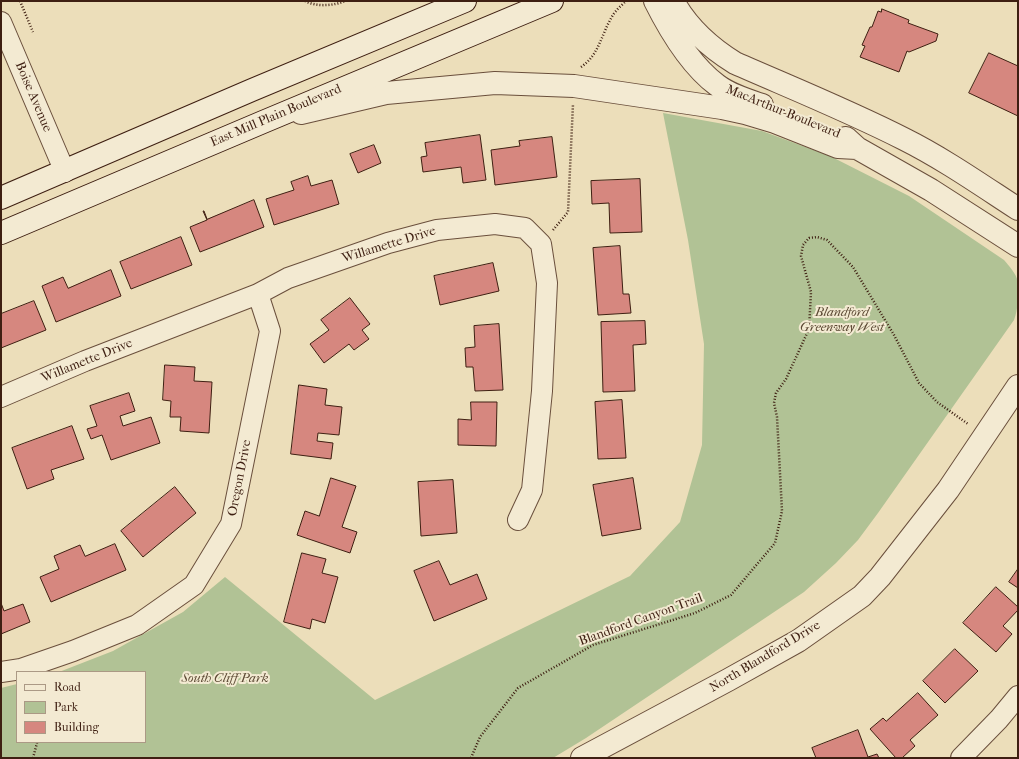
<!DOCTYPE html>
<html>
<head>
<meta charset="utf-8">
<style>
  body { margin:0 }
  #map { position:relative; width:1019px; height:759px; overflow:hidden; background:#ecdeba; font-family:"IM FELL French Canon",serif }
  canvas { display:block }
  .frame { position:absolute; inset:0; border:2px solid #3e1f12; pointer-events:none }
  .legend { position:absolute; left:16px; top:671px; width:130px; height:72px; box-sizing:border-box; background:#f3ead2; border:1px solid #ab9985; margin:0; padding:5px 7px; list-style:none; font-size:12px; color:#3e1f12 }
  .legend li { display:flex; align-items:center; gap:8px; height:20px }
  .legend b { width:20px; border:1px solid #ab9985 }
</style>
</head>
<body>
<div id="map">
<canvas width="1019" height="759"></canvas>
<div class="frame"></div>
<ul class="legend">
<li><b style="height:5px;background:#f3ead2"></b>Road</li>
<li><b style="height:11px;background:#b1c295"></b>Park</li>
<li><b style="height:11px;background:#d6877f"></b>Building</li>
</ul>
</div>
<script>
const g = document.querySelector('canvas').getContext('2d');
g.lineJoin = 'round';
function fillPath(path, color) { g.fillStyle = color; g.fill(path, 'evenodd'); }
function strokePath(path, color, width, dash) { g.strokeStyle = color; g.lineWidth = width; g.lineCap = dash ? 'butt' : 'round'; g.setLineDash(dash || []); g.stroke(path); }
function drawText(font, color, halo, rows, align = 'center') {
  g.font = font + ' "IM FELL French Canon",serif'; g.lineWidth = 4; g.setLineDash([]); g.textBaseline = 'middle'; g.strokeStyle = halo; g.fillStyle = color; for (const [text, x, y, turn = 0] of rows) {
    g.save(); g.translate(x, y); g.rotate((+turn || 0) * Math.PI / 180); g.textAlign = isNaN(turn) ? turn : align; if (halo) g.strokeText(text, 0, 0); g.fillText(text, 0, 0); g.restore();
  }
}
fillPath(new Path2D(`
  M663 113 762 131 830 156 909 196 1004 260C1009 266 1016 273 1018 282 1019 293 1018 310 1014 320L878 513 858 540 836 563 804 592 586 738 553 758H1V688L17 684V742H145V672H59L113 651 183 612 225 577 375 700 630 576 680 522 702 445 704 344 688 240Z`), '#b1c295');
const building = new Path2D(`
  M882 9 909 20 908 23 938 34 936 41 909 52 907 51 899 72 860 57 865 46 862 45 870 27H872L878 11 881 12Z
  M989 53 1018 66V116L969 93Z
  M480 135 486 180 463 183 461 167 423 172 421 157 427 156 425 143Z
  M552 137 557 177 495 185 491 150 520 146 519 141Z
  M374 145 381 163 358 173 350 154Z
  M308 176 311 186 332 180 339 204 274 225 266 199 294 190 291 182Z
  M640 179 642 232 610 233 609 203 592 204 591 181Z
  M254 200 264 227 200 252 190 227 207 220 203 211H204L207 219Z
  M181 237 192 265 131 289 120 262Z
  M620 246 623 294H629L631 313 598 315 593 248Z
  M493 263 499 291 440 305 434 276Z
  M111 270 121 296 56 322 42 286 63 277 68 288Z
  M350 298 370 324 362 330 369 339 354 350 349 344 324 363 310 344 329 330 321 320Z
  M34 301 46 330 1 348V314Z
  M645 321 646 344 633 345 635 391 603 392 601 322Z
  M499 324 503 390 475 391 473 367H466L465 348 475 347 474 326Z
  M165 365 195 367 194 381 212 382 209 433 180 431 181 417H170L171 401 163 400Z
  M299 385 327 389 325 405 342 407 339 435 318 433 317 441 333 443 331 459 291 454Z
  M129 393 135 411 120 416 123 426 151 417 160 443 111 460 102 435 91 439 87 429 97 426 90 406Z
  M622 400 626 458 598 459 595 402Z
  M471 402H497L496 446 458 445V419L471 420Z
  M72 426 84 459 51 470 54 479 27 489 12 448Z
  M331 478 356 486 342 527 357 532 350 553 297 535 305 511 319 516Z
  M633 478 641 529 602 536 593 485Z
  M453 480 457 533 421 536 418 482Z
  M175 487 196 513 143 557 121 531Z
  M115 544 126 570 51 602 40 577 59 569 54 556 80 545 85 556Z
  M302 553 326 559 322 573 338 577 325 623 312 619 310 629 284 622Z
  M439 561 450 585 477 574 487 599 434 621 414 571Z
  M1018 569V588L1009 582Z
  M996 587 1018 607V610L1003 626 1012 634 996 652 963 623Z
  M1 603 4 611 23 604 30 622 1 634Z
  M955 649 978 671 945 703 923 681Z
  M918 693 938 715 910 740 915 746 902 758H896L870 729 883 718 886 721Z
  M858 730 868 757 877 754 879 758H816L812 748Z`);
fillPath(building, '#d6877f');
strokePath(building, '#3e1f12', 1);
const minor = new Path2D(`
  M1 22 65 172
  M1 397 85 361 258 294 288 278 388 243 437 230 495 224 525 228 541 244 547 283 542 391 532 490 518 520
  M1 672 21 669 73 651 137 625 194 585 231 524 270 331 258 294
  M961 758 999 719 1018 696`);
const tertiary = new Path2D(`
  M655 1C670 31 690 65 717 85 730 95 747 100 762 105
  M673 1C688 28 709 47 735 63 792 88 849 111 904 139 944 159 981 185 1018 209
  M301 113 386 93 495 83 574 86 722 108 745 113 775 122 838 147 857 148
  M846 138 857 148 931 190 1018 246
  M582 758 728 680 798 641 862 596 880 577 948 490 1018 386`);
const secondary = new Path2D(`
  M1 198 252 90 465 1
  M1 233 263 122 552 1`);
strokePath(minor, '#6a4f3c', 22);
strokePath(tertiary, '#6a4f3c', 24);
strokePath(secondary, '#3e1f12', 24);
strokePath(new Path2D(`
  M20 1 33 32
  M305 1C317 7 333 6 345 1
  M581 67C600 54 601 34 613 15 616 10 622 5 626 1
  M553 230 568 212 573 104
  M33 758 37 743
  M471 758 480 737 518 688 593 645 695 613 731 595 775 543 782 511 777 417 774 403 776 393 786 379 809 329 811 292 801 256 803 245 809 238 817 237 827 240 853 267 894 335 919 383 937 402 968 424`), '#3e1f12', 2.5, [1, 2]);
strokePath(minor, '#f3ead2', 20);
strokePath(tertiary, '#f3ead2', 22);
strokePath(secondary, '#f3ead2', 22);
drawText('13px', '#3e1f12', '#f3ead2', [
  ["Boise Avenue",33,97,67],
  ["MacArthur Boulevard",783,112,22],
  ["East Mill Plain Boulevard",276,116,-23],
  ["Willamette Drive",389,245,-17],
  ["Willamette Drive",87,361,-22],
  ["Oregon Drive",240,478,-79],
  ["Blandford Canyon Trail",641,620,-20],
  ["North Blandford Drive",765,657,-31]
]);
drawText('italic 13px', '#5b4833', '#f3ead2', [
  ["Blandford",842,313],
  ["Greenway West",842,328],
  ["South Cliff Park",225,679]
]);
</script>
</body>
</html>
